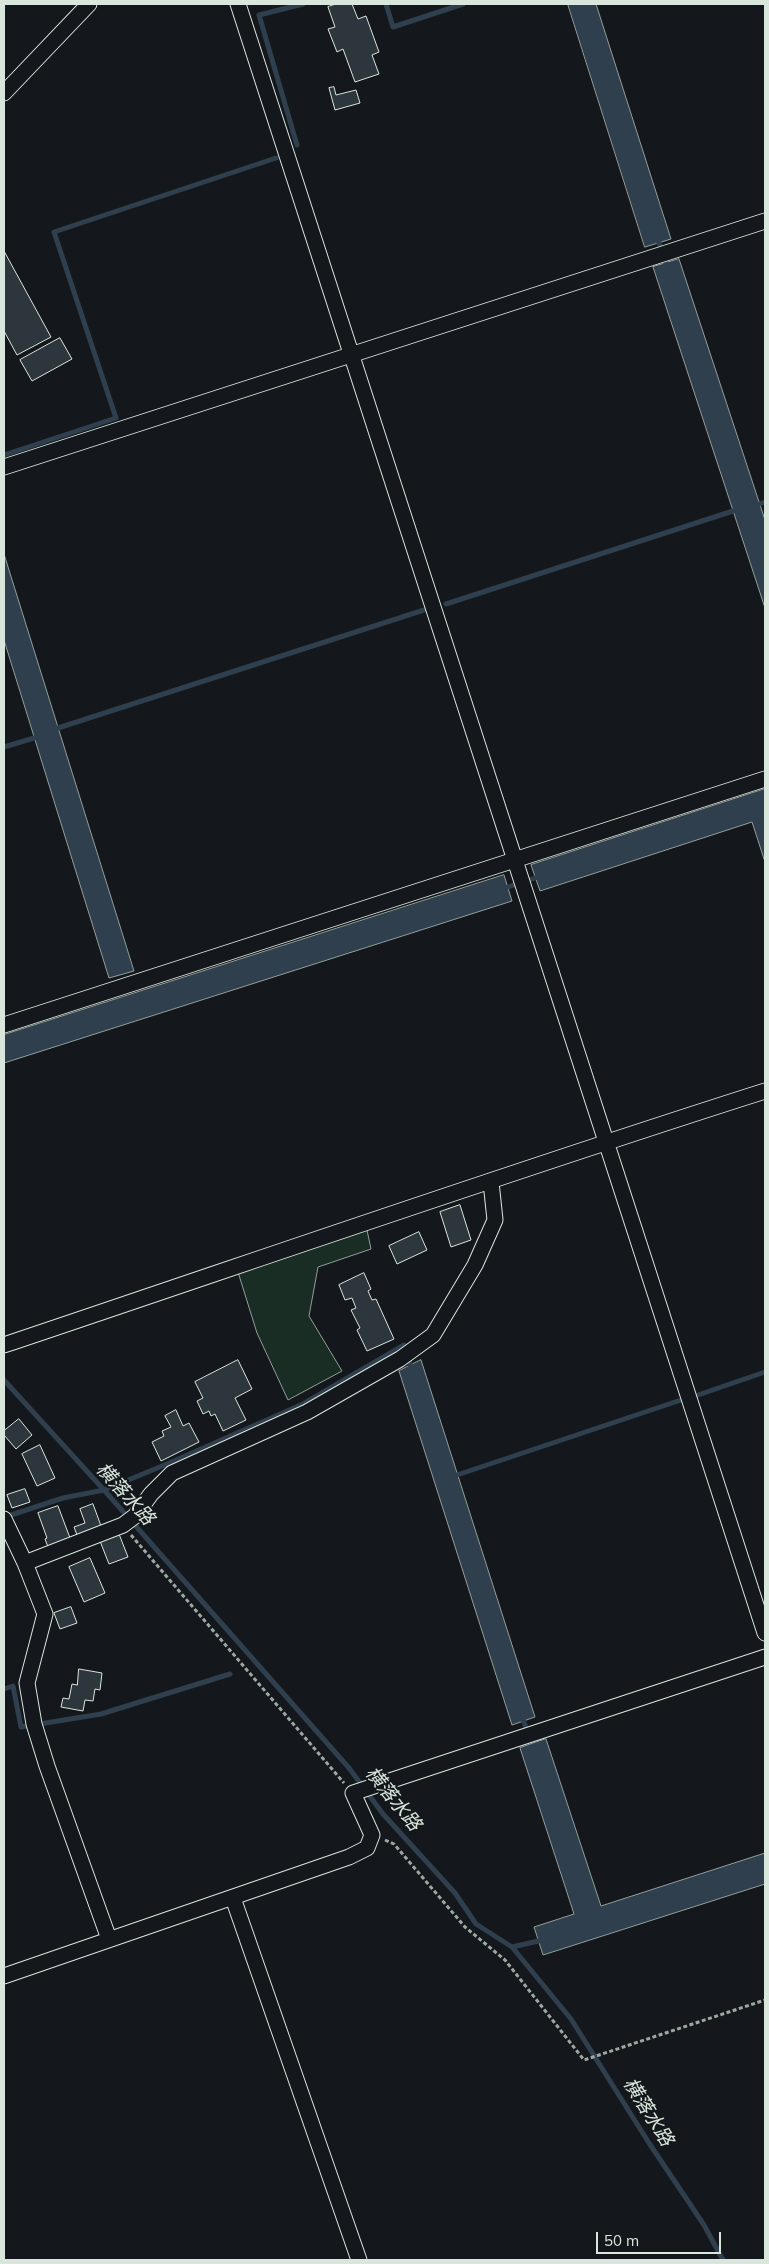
<!DOCTYPE html>
<html>
<head>
<meta charset="utf-8">
<style>
  body { margin:0 }
  #map { position:relative; width:769px; height:2264px; overflow:hidden; background:#14181c; font-family:Mulish,sans-serif }
  canvas { display:block }
  .frame { position:absolute; inset:0; border:5px solid #d8e6dc; pointer-events:none }
  .scale { position:absolute; left:596px; top:2232px; width:125px; height:22px; box-sizing:border-box; border:2px solid #d8e6dc; border-top:0; padding-left:6px; font-size:15px; line-height:18px; white-space:nowrap; color:#d8e6dc; -webkit-text-stroke:4px #14181c; paint-order:stroke }
</style>
</head>
<body>
<div id="map">
<canvas width="769" height="2264"></canvas>
<div class="frame"></div>
<div class="scale">50 m</div>
</div>
<script>
const g = document.querySelector('canvas').getContext('2d');
g.lineJoin = 'round';
function fillPath(path, color) { g.fillStyle = color; g.fill(path, 'evenodd'); }
function strokePath(path, color, width, dash) { g.strokeStyle = color; g.lineWidth = width; g.lineCap = dash ? 'butt' : 'round'; g.setLineDash(dash || []); g.stroke(path); }
function drawText(font, color, halo, rows, align = 'center') {
  g.font = font + ' Mulish,"Noto Sans JP",sans-serif'; g.lineWidth = 4; g.setLineDash([]); g.textBaseline = 'middle'; g.strokeStyle = halo; g.fillStyle = color; for (const [text, x, y, turn = 0] of rows) {
    g.save(); g.translate(x, y); g.rotate((+turn || 0) * Math.PI / 180); g.textAlign = isNaN(turn) ? turn : align; if (halo) g.strokeText(text, 0, 0); g.fillText(text, 0, 0); g.restore();
  }
}
const green = new Path2D(`
  M367 1230 371 1249 318 1267 309 1316 342 1371 288 1400 257 1333 238 1272Z`);
fillPath(green, '#1a2d24');
strokePath(green, '#939e99', 1);
const water = new Path2D(`
  M568 4H596L671 239 645 247Z
  M679 259 765 520V608L653 267Z
  M4 554 134 971 109 978 4 640Z
  M765 789V862L752 822 540 891 531 865Z
  M504 875 512 901 4 1063V1035Z
  M421 1360 535 1717 512 1725 399 1371Z
  M546 1739 601 1906 765 1853V1884L543 1955 534 1927 574 1914 520 1748Z`);
fillPath(water, '#2f3f4d');
strokePath(water, '#939e99', 1);
strokePath(new Path2D(`
  M386 4 393 27 463 4
  M297 145 259 15 303 4
  M657 237 668 270
  M4 455 116 418 54 232 276 158
  M754 506 765 502
  M446 604 733 511
  M58 728 424 610
  M4 747 34 738
  M502 889 541 876
  M4 1380 104 1490 349 1768 383 1814 455 1893 476 1924 512 1947 571 2019 649 2143 704 2225 723 2260
  M698 1395 765 1372
  M457 1475 681 1400
  M5 1517 63 1498 104 1490 167 1464 303 1404 404 1345 412 1370
  M4 1689 13 1686 21 1727 101 1714 230 1674
  M522 1716 528 1734
  M512 1947 543 1940`), '#2f3f4d', 5);
const building = new Path2D(`
  M336 4H352L358 19 366 16 379 52 372 55 379 74 355 82 343 49 337 52 328 29 335 27 328 7Z
  M334 87 336 95 356 90 360 103 335 110 329 88Z
  M4 251 51 337 17 355 4 331Z
  M60 338 72 359 32 381 20 360Z
  M460 1205 471 1240 451 1247 440 1212Z
  M419 1232 427 1250 397 1264 389 1246Z
  M364 1273 371 1289 368 1291 372 1300 376 1299 394 1339 367 1351 357 1330 360 1328 351 1310 356 1308 352 1298 345 1300 339 1285Z
  M238 1360 252 1389 235 1398 246 1420 223 1431 215 1414 211 1416 209 1411 203 1414 197 1401 203 1398 195 1382Z
  M176 1410 183 1426 189 1423 199 1442 161 1461 152 1442 164 1436 162 1431 171 1427 165 1416Z
  M19 1419 32 1435 16 1449 4 1435V1431Z
  M40 1445 55 1478 37 1486 22 1454Z
  M25 1489 30 1502 12 1508 7 1495Z
  M93 1504 101 1526 77 1535 74 1527 85 1523 80 1509Z
  M58 1506 70 1538 48 1547 45 1539 47 1538 38 1513Z
  M119 1534 128 1557 109 1564 100 1541Z
  M90 1558 105 1593 84 1602 69 1567Z
  M71 1607 77 1623 60 1629 54 1613Z
  M79 1669 102 1673 100 1690 95 1689 93 1701 85 1700 83 1711 61 1707 63 1698 69 1699 72 1684 77 1685Z`);
fillPath(building, '#2c363c');
strokePath(building, '#d8e6dc', 1);
const minor = new Path2D(`
  M238 4 765 1633
  M4 93 89 4
  M4 467 765 221
  M4 1025 765 779
  M4 1345C257 1260 510 1172 765 1091
  M4 1519 25 1563 45 1614 27 1683 34 1724 47 1766 109 1939
  M25 1563 123 1525 135 1516 151 1494 172 1473 307 1412 400 1359 433 1335 475 1265 495 1220 491 1182
  M233 1898 359 2260
  M4 1976 349 1857 367 1848 372 1835 353 1793 765 1657`);
strokePath(minor, '#d8e6dc', 17);
strokePath(new Path2D(`
  M131 1535 344 1783
  M385 1840 394 1844 465 1927 505 1960 584 2060 765 2000`), '#9da8a2', 3, [4, 2.5]);
strokePath(minor, '#14181c', 15);
drawText('italic 19px', '#d8e6dc', '#14181c', [
  ["横落水路",125,1494,48],
  ["横落水路",393,1799,51],
  ["横落水路",648,2112,58]
]);
</script>
</body>
</html>
